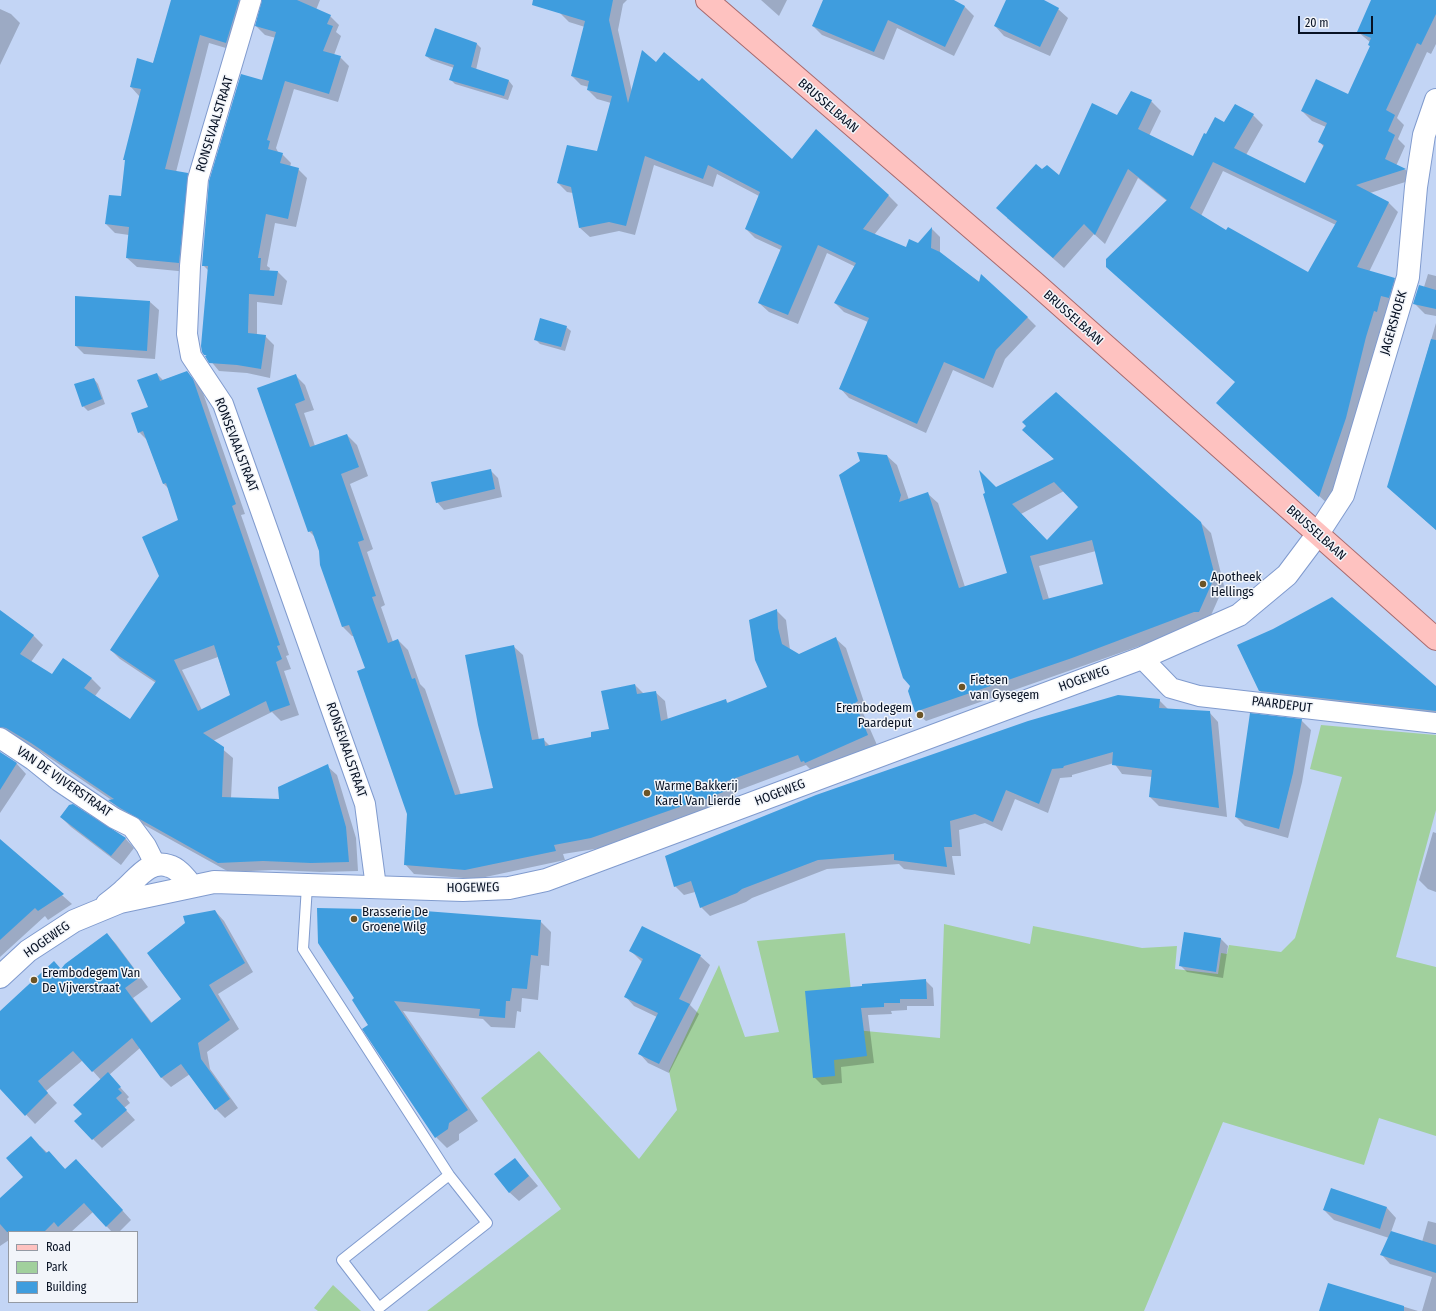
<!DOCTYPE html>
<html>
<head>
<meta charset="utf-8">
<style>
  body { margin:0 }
  #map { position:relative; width:1436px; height:1311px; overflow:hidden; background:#c3d5f5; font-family:"Fira Sans Condensed",sans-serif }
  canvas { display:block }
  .legend { position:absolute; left:8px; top:1231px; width:130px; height:72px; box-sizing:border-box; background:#f2f5fa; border:1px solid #949aa4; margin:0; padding:5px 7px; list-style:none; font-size:12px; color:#081224 }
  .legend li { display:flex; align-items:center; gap:8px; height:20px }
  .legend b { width:20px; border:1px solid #949aa4 }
  .scale { position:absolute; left:1298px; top:16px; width:75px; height:18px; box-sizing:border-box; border:2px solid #081224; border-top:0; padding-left:5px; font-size:12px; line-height:14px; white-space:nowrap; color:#081224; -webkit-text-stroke:3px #f2f5fa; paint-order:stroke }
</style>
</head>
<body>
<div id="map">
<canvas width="1436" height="1311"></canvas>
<ul class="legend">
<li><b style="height:5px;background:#fec2c0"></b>Road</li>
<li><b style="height:11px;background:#a1d09d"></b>Park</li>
<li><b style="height:11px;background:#3f9dde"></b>Building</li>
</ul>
<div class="scale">20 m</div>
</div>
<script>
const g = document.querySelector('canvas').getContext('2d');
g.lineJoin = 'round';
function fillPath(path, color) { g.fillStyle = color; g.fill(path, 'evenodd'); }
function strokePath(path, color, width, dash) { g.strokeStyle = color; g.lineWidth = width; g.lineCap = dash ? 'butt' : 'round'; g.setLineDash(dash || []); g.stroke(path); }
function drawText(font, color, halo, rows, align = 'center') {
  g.font = font + ' "Fira Sans Condensed",sans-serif'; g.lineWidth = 3; g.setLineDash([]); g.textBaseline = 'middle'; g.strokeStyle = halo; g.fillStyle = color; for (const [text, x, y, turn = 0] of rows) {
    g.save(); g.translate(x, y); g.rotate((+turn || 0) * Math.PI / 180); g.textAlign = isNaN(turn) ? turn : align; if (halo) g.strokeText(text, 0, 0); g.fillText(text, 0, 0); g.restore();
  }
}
fillPath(new Path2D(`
  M1321 725 1436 735V810L1396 957 1436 967V1136L1379 1118 1364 1165 1223 1122 1144 1311H427L561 1209 481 1098 539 1051 639 1159 677 1110 669 1071 719 965 745 1037 779 1032 757 941 845 933 855 1030 940 1038 944 924 1030 944 1033 926 1142 948 1177 946 1175 969 1218 974 1221 953 1227 954 1229 945 1281 952 1295 938 1342 777 1310 769Z
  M333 1285 361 1311H318L314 1308Z`), '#a1d09d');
fillPath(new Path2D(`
  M172 0H248L236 51 209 43 176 172 187 174 197 183 188 272 137 267 127 258 129 235 115 233 106 224 122 198 126 162 124 159 140 97 131 87 138 60 153 64Z
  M267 0H320L316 10 330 16 339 25 336 32 341 36 334 55 340 57 349 66 338 102 294 89 276 148 278 152 282 154 291 163 290 167 298 169 307 178 296 227 275 223 267 266 270 268 269 272H278L287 281 282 305 257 302V335L265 336 274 345 270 378 247 373 219 371 205 354 209 271 203 265 276 38 265 35 256 26Z
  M564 0H627L623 4 618 30 632 92 656 63 793 160 889 196 898 205 874 235 906 249 918 244 932 229 940 237V253L1027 317 1036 326 1005 359 993 388 953 370 926 433 849 398 840 388 868 322 844 312 835 303 856 267 827 253 798 324 769 312 759 303 781 250 755 238 746 229 759 196 717 174 713 187 654 165 635 235 619 231 590 237 580 228 573 193 567 192 558 183 598 152 611 103 597 99 588 90 589 87 581 85 572 76 585 27 569 22 560 13Z
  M761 0H787L779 16Z
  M824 0H951L965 7 974 16 954 56 897 28 884 60 822 35 813 26Z
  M1007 0H1039L1058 9 1068 18 1050 56 1004 36 995 26Z
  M1372 0H1436V44L1431 54 1427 52 1397 118 1404 125 1398 139 1405 146 1396 166 1406 170 1415 179 1370 193 1388 202 1398 212 1369 272 1394 279 1404 289 1384 321 1375 348 1356 428 1329 505 1228 413 1236 382 1167 201 1138 178 1105 244 1094 234 1064 268 1007 218 1042 171 1059 177 1117 116 1151 101 1161 111 1149 136 1193 157 1207 136 1225 123 1253 115 1263 125 1246 155 1306 184 1324 147 1319 141 1326 127 1312 121 1302 111 1349 95 1371 47 1369 45 1370 42 1358 32ZM1223 171 1336 225 1309 274 1227 232 1201 216Z
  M0 9 11 14 20 23 0 65Z
  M435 30 477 44 481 48 476 70 509 81 513 86 508 100 455 84 450 79 454 68 431 60 426 56Z
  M1428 274 1436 276V316L1425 314 1414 303 1424 287Z
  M76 297 150 302 159 310 155 359 84 354 76 346Z
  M1436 323V530L1388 487Z
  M566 327 571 331 565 351 540 344 535 339Z
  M187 372 202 390 245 514 241 515 289 655 286 656 291 669 284 671 299 715 281 721 272 712 213 741 233 758 231 798 280 800 327 766 337 775 356 838 358 871 321 872 273 870 229 872 130 817 110 801H113L41 752 11 736 0 741V612L33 635 43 645 31 662 52 676 64 659 92 679 101 688 95 696 130 720 156 683 120 659 111 650 160 576 180 520 170 490 163 483 147 440 139 432 149 408 157 374 163 380ZM218 657 231 696 202 710 182 670Z
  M296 376 305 385 314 410 304 413 315 446 347 435 357 445 368 476 350 484 373 549 367 552 385 605 381 607 393 642 398 640 408 650 420 684 425 689 461 795 494 789 513 646 523 655 539 740 543 739 550 746 593 737 610 730 635 685 644 694 655 692 665 701 668 720 726 701 729 704 769 687 776 610 786 620 790 650 799 655 836 639 846 648 867 711 863 713 877 745 816 772 812 771 806 765 734 792 737 800 601 848 563 854 565 860 476 879 414 874 405 864 408 814 366 669 354 636H352L343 627 321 565 320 551 315 537 309 531 258 389Z
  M94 379 98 384 105 404 88 411 83 406Z
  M1023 430 1201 523 1211 533 1224 586 1208 622 926 721 916 712 909 691 911 686 887 456 897 465 909 500 928 494 938 503 965 587 1008 574 996 489 1055 460ZM1064 491 1080 507 1047 541 1021 514ZM1096 551 1104 585 1049 599 1039 566Z
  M490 470 498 478 502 497 444 510 437 502Z
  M1436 687V719L1270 700 1260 691Z
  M1159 700 1168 709 1209 712 1218 722 1227 817 1159 806 1150 797 1153 777 1122 774 1114 763 1072 775V777L1060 778 1048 813 1015 799 1002 831 985 823 959 830 961 856H952L955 875 904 869 899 864 827 869 752 898 746 902 710 916 701 907 695 892 684 895 675 886Z
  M1301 720 1311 730 1302 782 1288 838 1245 826 1236 817Z
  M0 753 17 764 26 774 0 813Z
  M61 817 124 837 134 848 121 865 71 827Z
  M1433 832 1436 833V892L1428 889 1419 880Z
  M0 840 72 904 48 920 45 916 0 957Z
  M215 911 224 921 253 972 218 994 239 1029 207 1052 210 1069 238 1108 225 1118 216 1109 190 1074 171 1087 162 1078 140 1048 109 1075 129 1097 127 1099 130 1103 124 1108 135 1120 102 1148 93 1139 83 1114 101 1080 83 1060 46 1091 57 1103 35 1124 0 1087V1012L61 970 107 934 116 944 148 987 133 998 152 1023 182 999Z
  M540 921 551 932 549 966 541 965 538 1000 522 998 521 1012 517 1011 515 1028 491 1027 483 1019 403 1011 478 1121 459 1134V1140L447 1148 436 1137 370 1025 353 1000Z
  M1185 933 1221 939 1228 946 1223 978 1187 972 1180 965Z
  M631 951 700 956 710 965 690 1005 699 1014 669 1073 648 1063 639 1053 657 1017 634 1006 625 996 642 962Z
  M926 981 933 988 934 1006H907V1010L891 1011 892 1014 868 1015 874 1063 841 1067 842 1083 822 1085 814 1077 863 987Z
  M40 1146 66 1170 85 1169 131 1220 119 1232H112L93 1212 71 1232H9V1240L0 1246V1199L25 1177Z
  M515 1159 538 1186 519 1201 509 1192Z
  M1331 1190 1387 1208 1396 1218 1391 1232 1422 1242 1428 1221 1436 1223V1311H1422L1432 1277 1390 1264 1382 1255 1389 1238 1334 1220 1324 1210Z
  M1329 1284 1418 1311H1321Z`), '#0003');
fillPath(new Path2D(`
  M171 0H239L226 43 200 35 165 169 188 173 179 263 126 258 129 227 105 224 109 195 121 196 125 160H123L141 89 130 87 137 58 153 63Z
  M262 0H297L331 15 327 24 333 26 323 51 341 56 329 94 285 81 267 140 270 141 268 149 283 153 280 163 299 168 288 219 266 214 258 258H261L260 270 278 271 274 296 249 294 248 333 266 335 261 369 237 365 209 363 205 356 207 355H204L202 352 201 346 208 266H202L209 181 241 74 262 80 276 32 255 26Z
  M533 0H613L609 20 628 103 642 50 656 62 664 52 699 81 702 78 792 159 816 129 889 195 863 229 906 247 909 239 918 243 932 227 931 248 940 252 979 282 981 274 1028 317 996 350 984 379 944 362 917 424 839 389 869 318 834 303 856 263 818 245 788 315 758 303 782 246 745 229 760 192 708 165 703 179 645 156 626 226 609 222 579 228 571 187 557 183 567 145 597 151 612 96 587 90 589 81 571 76 585 21 532 5Z
  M823 0H954L965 6 945 47 888 20 874 52 812 26Z
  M1006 0H1044L1059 8 1040 47 994 26Z
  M1371 0H1436V14L1421 45 1417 43 1386 110 1395 115 1388 131 1395 135 1385 159 1406 169 1356 185 1389 202 1357 267 1395 278 1389 298 1381 296 1377 312 1374 311 1366 337 1346 418 1319 497 1216 403 1235 382 1106 267V259L1167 200 1128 169 1095 235 1084 224 1053 258 996 208 1036 164 1042 169 1047 165 1059 175 1092 103 1117 115 1131 91 1152 100 1138 129 1193 156 1204 133 1206 134 1215 117 1224 122 1235 104 1254 114 1234 148 1305 183 1324 145 1318 142 1327 123 1301 111 1316 79 1348 94 1370 46 1368 45 1371 38 1357 32ZM1213 162 1337 221 1308 272 1228 227 1226 230 1190 208Z
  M435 28 477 43 471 67 509 80 504 96 449 80 454 65 425 56Z
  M1419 285 1436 290V309L1413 304Z
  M75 296 150 301 147 351 75 346Z
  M540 318 567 326 561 347 534 340Z
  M1431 339 1436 340V530L1387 487Z
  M187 371 193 379 236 504 232 506 280 645 277 646 282 659 276 662 290 705 270 712 266 701 203 733 224 747 222 797 279 799 278 787 328 764 346 827 349 862 311 863 263 861 218 863 120 808 108 800 114 799 31 743 6 728 0 727V610L34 635 20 654 52 674 63 658 92 678 84 688 130 719 156 681 110 650 159 576 142 537 178 520 166 483 163 484 143 431 138 433 131 413 148 407 137 380 157 373 160 381ZM214 645 230 695 198 711 174 660Z
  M296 374 305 400 295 404 310 447 347 434 359 467 341 474 364 540 358 542 376 596 372 597 388 643 398 639 412 679 415 678 455 795 493 788 478 725 465 655 514 645 532 740 544 738 545 746 591 737V732L609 729 601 691 635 684 637 694 656 691 661 721 726 699 727 703 767 687 755 660 749 620 777 609 778 628 782 644 799 654 836 637 858 701 855 703 868 735 805 763 804 761 801 762 798 755 725 782 728 790 689 806 688 804 591 838 554 845 556 851 465 870 404 865 407 814 357 671 365 668 349 625 342 627 320 565 319 551 312 531 308 532 257 388Z
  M94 378 102 399 82 407 74 384Z
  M1056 392 1201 522 1215 576 1199 612H1194L1072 658 915 712 908 691 910 686 903 678 839 475 860 461 857 452 887 455 901 495 899 502 928 492 959 588 1007 573 983 494 985 493 979 470 996 487 1054 459 1022 430 1026 426 1022 422ZM1054 482 1078 507 1047 540 1012 504ZM1092 540 1103 584 1043 600 1030 556Z
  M491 469 495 489 436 503 431 482Z
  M1332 597 1436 686V711L1259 691 1237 645 1273 629Z
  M1118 695 1160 699 1159 708 1210 711 1219 808 1149 797 1152 770 1112 765 1113 752 1064 766 1063 768 1052 769 1039 804 1006 790 993 822 975 814 950 821 952 847H944L947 867 894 860V854L818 860 742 889 737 893 700 908 691 881 674 887 665 856 816 795 1028 721Z
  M1250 713 1302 719 1293 773 1279 829 1235 817Z
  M0 752 17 763 0 790Z
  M73 804 126 838 111 856 60 817 69 805Z
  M0 839 64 894 38 911 35 908 0 940Z
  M317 908 412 910 541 920 538 956 531 955 527 989 512 988 510 1001H506L505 1018 479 1016 480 1009 394 1001 468 1110 449 1123 448 1129 435 1138 362 1029 368 1025 352 1000 354 998 318 943Z
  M215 910 245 963 209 985 230 1020 198 1043 201 1059 230 1099 215 1110 181 1064 161 1078 132 1038 92 1072 73 1051 38 1081 48 1093 25 1116 0 1089V1011L54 961 61 969 65 964 107 933 140 977 125 988 151 1023 181 999 147 953 185 923 183 916Z
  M642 926 701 955 679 999 690 1004 659 1064 638 1054 658 1013 624 997 643 959 629 951Z
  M1184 932 1221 938 1216 972 1179 966Z
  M926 979 927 999H900V1003H884V1007L861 1008 867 1056 834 1060 835 1076 813 1078 805 991 862 986V984Z
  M108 1072 121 1087 118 1089 122 1093 116 1098 127 1110 92 1140 74 1121 82 1114 73 1105Z
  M31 1136 46 1153 49 1151 65 1169 76 1159 123 1210 106 1227 84 1203 58 1227 54 1222 44 1232H7L0 1224V1198L23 1177 6 1158Z
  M515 1158 529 1176 509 1193 494 1174Z
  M1331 1188 1387 1207 1380 1229 1323 1210Z
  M1391 1231 1436 1245V1273L1380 1255Z
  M1328 1283 1404 1306V1311H1319Z`), '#3f9dde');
const service = new Path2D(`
  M307 886 303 949 449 1175
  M449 1175 487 1223 379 1308 342 1260Z`);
const minor = new Path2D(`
  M251 0 198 179 190 266 187 334 191 356 223 404 365 804 376 887
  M1142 658 1171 688 1199 696 1436 723
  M0 738 33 760 59 781 114 818 132 827 146 846 155 864`);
const tertiary = new Path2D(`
  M107 904C113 899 119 895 124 890 137 879 149 859 169 866 178 868 186 879 192 886
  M0 977 28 951 74 921 120 902 214 882 463 890 509 888 546 880 1142 658 1239 615 1287 575 1317 535 1343 495 1408 277 1416 187 1424 135 1436 100`);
const primary = new Path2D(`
  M707 0 1034 282 1436 639`);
strokePath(service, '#809bce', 12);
strokePath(minor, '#809bce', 22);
strokePath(tertiary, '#809bce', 24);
strokePath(primary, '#a76a6e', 24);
strokePath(service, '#fff', 10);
strokePath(minor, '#fff', 20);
strokePath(tertiary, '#fff', 22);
strokePath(primary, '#fec2c0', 22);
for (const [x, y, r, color] of [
  [1203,584,4,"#6c5425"],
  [962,687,4,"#6c5425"],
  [920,715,4,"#6c5425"],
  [647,793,4,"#6c5425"],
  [354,919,4,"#6c5425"],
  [34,980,4,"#6c5425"]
]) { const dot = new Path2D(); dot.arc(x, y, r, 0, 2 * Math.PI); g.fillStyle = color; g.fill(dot); strokePath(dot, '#f2f5fa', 1.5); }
drawText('13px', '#081224', '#f2f5fa', [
  ["BRUSSELBAAN",828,106,41],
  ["RONSEVAALSTRAAT",215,124,-73],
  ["BRUSSELBAAN",1073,318,42],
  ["JAGERSHOEK",1394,323,-74],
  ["RONSEVAALSTRAAT",236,445,69],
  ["BRUSSELBAAN",1316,533,42],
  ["HOGEWEG",1084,679,-20],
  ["PAARDEPUT",1282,705,7],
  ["RONSEVAALSTRAAT",346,750,71],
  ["VAN DE VIJVERSTRAAT",64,782,35],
  ["HOGEWEG",780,793,-21],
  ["HOGEWEG",473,888,-1],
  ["HOGEWEG",47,940,-35]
]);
drawText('13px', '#081224', '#f2f5fa', [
  ["Apotheek",1211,577],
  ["Hellings",1211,592],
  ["Fietsen",970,680],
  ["van Gysegem",970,695],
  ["Erembodegem",912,708,"right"],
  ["Paardeput",912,723,"right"],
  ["Warme Bakkerij",655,786],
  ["Karel Van Lierde",655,801],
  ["Brasserie De",362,912],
  ["Groene Wilg",362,927],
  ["Erembodegem Van",42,973],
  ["De Vijverstraat",42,988]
], 'left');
</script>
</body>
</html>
